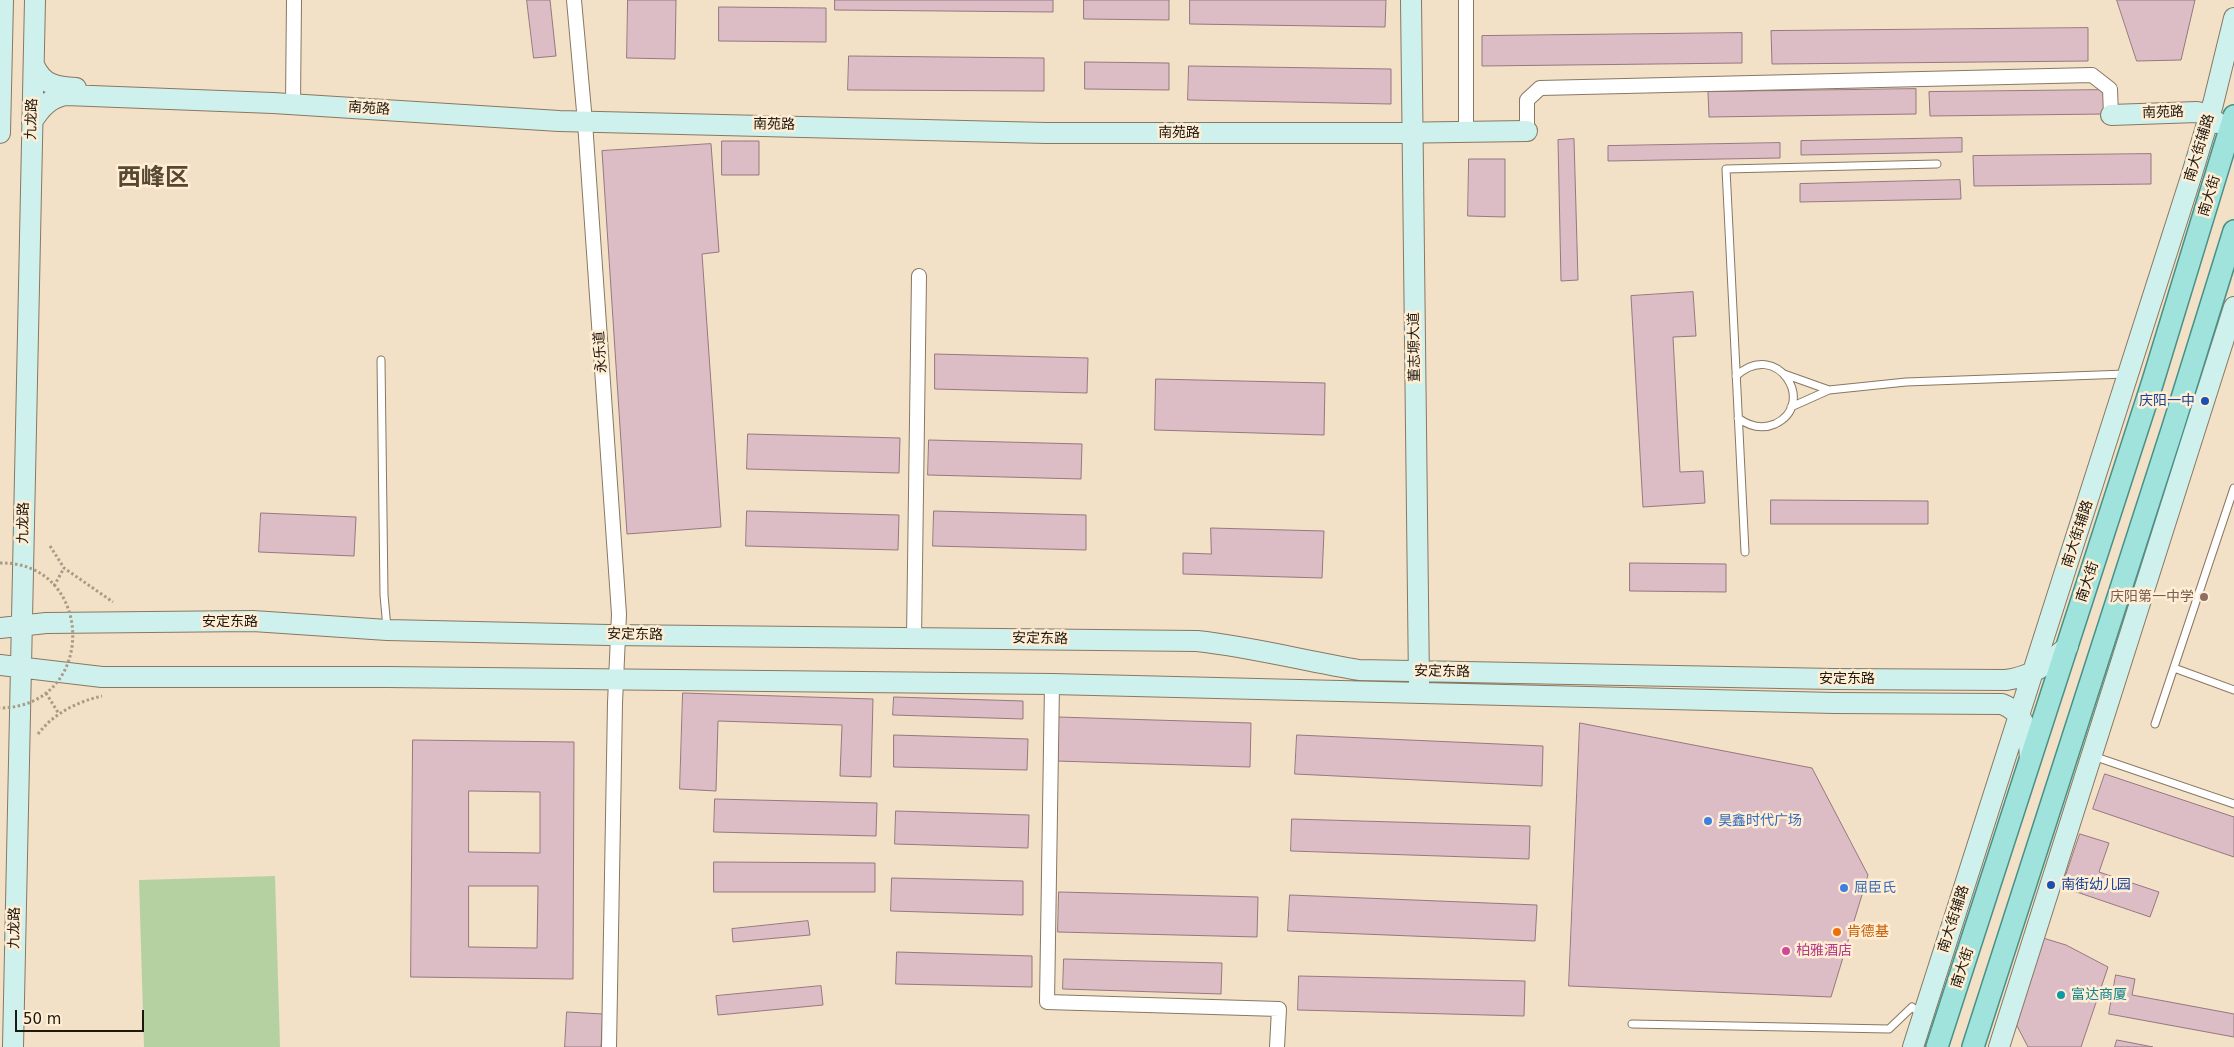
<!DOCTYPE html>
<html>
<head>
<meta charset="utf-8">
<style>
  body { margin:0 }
  #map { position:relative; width:2234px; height:1047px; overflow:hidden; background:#f2e0c7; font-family:"DejaVu Sans",sans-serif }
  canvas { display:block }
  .scale { position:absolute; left:15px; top:1010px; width:129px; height:22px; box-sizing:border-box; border:2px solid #1d170e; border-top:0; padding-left:6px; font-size:15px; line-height:18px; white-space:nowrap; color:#1d170e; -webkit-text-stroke:4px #ffedd4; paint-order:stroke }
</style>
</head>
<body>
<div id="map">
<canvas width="2234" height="1047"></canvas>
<div class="scale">50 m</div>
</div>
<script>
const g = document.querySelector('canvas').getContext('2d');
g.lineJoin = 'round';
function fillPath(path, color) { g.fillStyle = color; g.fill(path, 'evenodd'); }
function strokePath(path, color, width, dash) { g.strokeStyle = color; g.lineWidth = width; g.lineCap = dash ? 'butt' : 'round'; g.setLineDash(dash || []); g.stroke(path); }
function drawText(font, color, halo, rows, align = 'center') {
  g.font = font + ' "DejaVu Sans","Noto Sans SC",sans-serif'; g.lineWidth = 5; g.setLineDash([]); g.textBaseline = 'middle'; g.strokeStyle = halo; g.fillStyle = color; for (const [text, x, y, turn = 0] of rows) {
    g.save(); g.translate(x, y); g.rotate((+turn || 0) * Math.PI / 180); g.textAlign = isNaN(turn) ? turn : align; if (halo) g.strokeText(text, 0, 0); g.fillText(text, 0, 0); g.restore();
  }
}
fillPath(new Path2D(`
  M275 876 280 1047H144L139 880Z`), '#b6d1a1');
const building = new Path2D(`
  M527 0H550L556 56 534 58Z
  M628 0H676L675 59 627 58Z
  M835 0H1053V12L835 10Z
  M1084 0H1169V20L1084 19Z
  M1190 0H1386L1385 27 1190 24Z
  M2117 0H2195L2181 60 2137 61Z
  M719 7 826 8V42L719 41Z
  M2088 28V61L1772 64 1771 31Z
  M1742 33V63L1482 66V36Z
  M849 56 1044 58V91L848 90Z
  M1085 62 1169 63V90L1085 89Z
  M1189 66 1391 69V104L1188 100Z
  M1916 89V114L1709 117 1708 92Z
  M2104 90 2105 114 1930 116 1929 92Z
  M1962 138V152L1801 155V141Z
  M1574 139 1578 280 1561 281 1558 140Z
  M722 141H759V175H722Z
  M1780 143V158L1608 161V146Z
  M711 144 719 252 702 254 721 527 627 534 602 151Z
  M2151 154V184L1974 186 1973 156Z
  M1469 159H1505V217L1468 216Z
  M1960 180 1961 199 1800 202V184Z
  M1693 292 1696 336 1673 337 1680 472 1703 471 1705 503 1643 507 1631 296Z
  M935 354 1088 358 1087 393 935 389Z
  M1156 379 1325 383 1324 435 1155 430Z
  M748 434 900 438 899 473 747 469Z
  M929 440 1082 444 1081 479 928 475Z
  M1771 500 1928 501V524H1771Z
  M747 511 899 515 898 550 746 546Z
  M934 511 1086 515V550L933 546Z
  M261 513 356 517 354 556 259 552Z
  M1211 528 1324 531 1322 578 1183 574V553L1211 554Z
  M1630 563 1726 564V592L1630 591Z
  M683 693 873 699 871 777 840 776 842 725 718 721 716 791 680 789Z
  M894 697 1023 701V719L893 715Z
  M1058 717 1251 723 1250 767 1056 761Z
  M1580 723 1812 768 1868 875 1831 997 1569 986Z
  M894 735 1028 739 1027 770 894 767Z
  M1297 735 1543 746 1542 786 1295 774Z
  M413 740 574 742 573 979 411 977ZM469 791 540 792V853L469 852ZM469 886H538L537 948 469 947Z
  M2105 774 2234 817V857L2093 809Z
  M715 799 877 803 876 836 714 832Z
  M896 811 1029 815 1028 848 895 844Z
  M1292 819 1530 826 1529 859 1291 851Z
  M2080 834 2109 843 2099 872 2159 892 2150 917 2062 887Z
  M714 862 875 863V892H714Z
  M892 878 1023 881V915L891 911Z
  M1059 892 1258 897 1257 937 1058 932Z
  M1290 895 1537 905 1535 941 1288 931Z
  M808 921 810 935 733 942 732 929Z
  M2043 938 2066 945 2108 967 2081 1047H2028L2015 1022Z
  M897 952 1032 956V987L896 984Z
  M1064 959 1222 963 1221 994 1063 989Z
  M2116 975 2135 979 2132 995 2234 1014V1037L2109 1014Z
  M1299 976 1525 981 1524 1016 1298 1010Z
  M821 986 823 1005 718 1015 716 996Z
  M567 1012 603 1014 601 1047H565Z
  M2117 1040 2153 1047H2115Z`);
fillPath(building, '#dcbcc5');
strokePath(building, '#957880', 1);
const lane = new Path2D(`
  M381 360 384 595 387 628
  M1784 374 1829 390
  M1736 376C1777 338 1818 404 1775 424 1761 430 1749 426 1738 418
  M1791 407 1829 390 1906 382 2126 374
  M1745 552 1726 169 1937 164
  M2174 668 2234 690
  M2155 724 2234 488
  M2093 756 2234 804
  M1632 1024 1889 1029 1912 1007 1921 1014`);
const street = new Path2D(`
  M574 0 585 122 619 614 615 703 609 1047
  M1466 0V132
  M293 104 294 0
  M1527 131V100L1540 88 2092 75 2110 89 2111 115
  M914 638 919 276
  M1052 684 1047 1002 1279 1009 1277 1047`);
const secondary = new Path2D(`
  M1411 0 1419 684
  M34 65C43 85 56 87 76 88
  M2111 115 2197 112 2206 114 2218 123
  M32 122C41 107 50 98 66 95L273 103 559 121 1046 133H1387L1527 131
  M0 133 3 0
  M0 628 46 623 253 621 387 630 608 635 1197 641C1252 647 1305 661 1359 670L1834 679 2006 680C2034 676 2047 664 2068 646
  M0 665 102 677H387L1052 684 1834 703 2002 704C2027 714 2029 735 2030 759
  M13 1047 35 0
  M1913 1047 2191 177 2213 104 2234 18
  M1999 1047 2234 307`);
const primary = new Path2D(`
  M1937 1047 2153 381 2234 116
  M1973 1047 2173 427 2234 231`);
strokePath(lane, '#887862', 9);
strokePath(street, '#887862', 16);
strokePath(secondary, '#887862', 22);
strokePath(primary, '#499086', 24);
strokePath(new Path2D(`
  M50 546 64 568 113 602
  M54 586 64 568
  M46 693 59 714
  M38 734C54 713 77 702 102 696`), '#a89b87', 3, [2.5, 2.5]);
strokePath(lane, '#fff', 7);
strokePath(street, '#fff', 14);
strokePath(secondary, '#cff1ee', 20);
strokePath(primary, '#a0e3dd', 21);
strokePath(new Path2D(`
  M0 563C95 561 99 707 0 708`), '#a89b87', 3, [2.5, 2.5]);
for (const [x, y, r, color] of [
  [2205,401,5,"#1a4fb4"],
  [2204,597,5,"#8d6e63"],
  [1708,821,5,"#3f7fe0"],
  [2051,885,5,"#1a4fb4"],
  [1844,888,5,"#3f7fe0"],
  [1837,932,5,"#e8710a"],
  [1786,951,5,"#d1479c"],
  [2061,995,5,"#0f9aa8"]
]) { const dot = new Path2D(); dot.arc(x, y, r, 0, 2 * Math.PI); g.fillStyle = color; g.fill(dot); strokePath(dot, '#ffedd4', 2); }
drawText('14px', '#1d170e', '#ffedd4', [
  ["南苑路",369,109,4],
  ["南苑路",2163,113,-2],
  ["九龙路",32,119,-88],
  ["南苑路",774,125,1],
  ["南苑路",1179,133],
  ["南大街辅路",2200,148,-73],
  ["南大街",2210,196,-73],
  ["董志塬大道",1415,347,-91],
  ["永乐道",601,352,-94],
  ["九龙路",24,523,-89],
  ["南大街辅路",2078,534,-72],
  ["南大街",2088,582,-72],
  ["安定东路",230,622],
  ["安定东路",635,635,1],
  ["安定东路",1040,639,1],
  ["安定东路",1442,672,1],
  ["安定东路",1847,679],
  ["南大街辅路",1954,919,-72],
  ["九龙路",15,928,-89],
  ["南大街",1963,968,-72]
]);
drawText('14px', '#164399', '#ffedd4', [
  ["庆阳一中",2195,401],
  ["南街幼儿园",2061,885,"left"]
], 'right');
drawText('14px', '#785e54', '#ffedd4', [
  ["庆阳第一中学",2194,597]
], 'right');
drawText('14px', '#366cbe', '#ffedd4', [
  ["昊鑫时代广场",1718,821],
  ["屈臣氏",1854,888]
], 'left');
drawText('14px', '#c56008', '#ffedd4', [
  ["肯德基",1847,932]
], 'left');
drawText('14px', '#b23c85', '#ffedd4', [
  ["柏雅酒店",1796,951]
], 'left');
drawText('14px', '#0d838f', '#ffedd4', [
  ["富达商厦",2071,995]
], 'left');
drawText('bold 24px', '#564833', '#ffedd4', [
  ["西峰区",153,179]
]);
</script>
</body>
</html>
